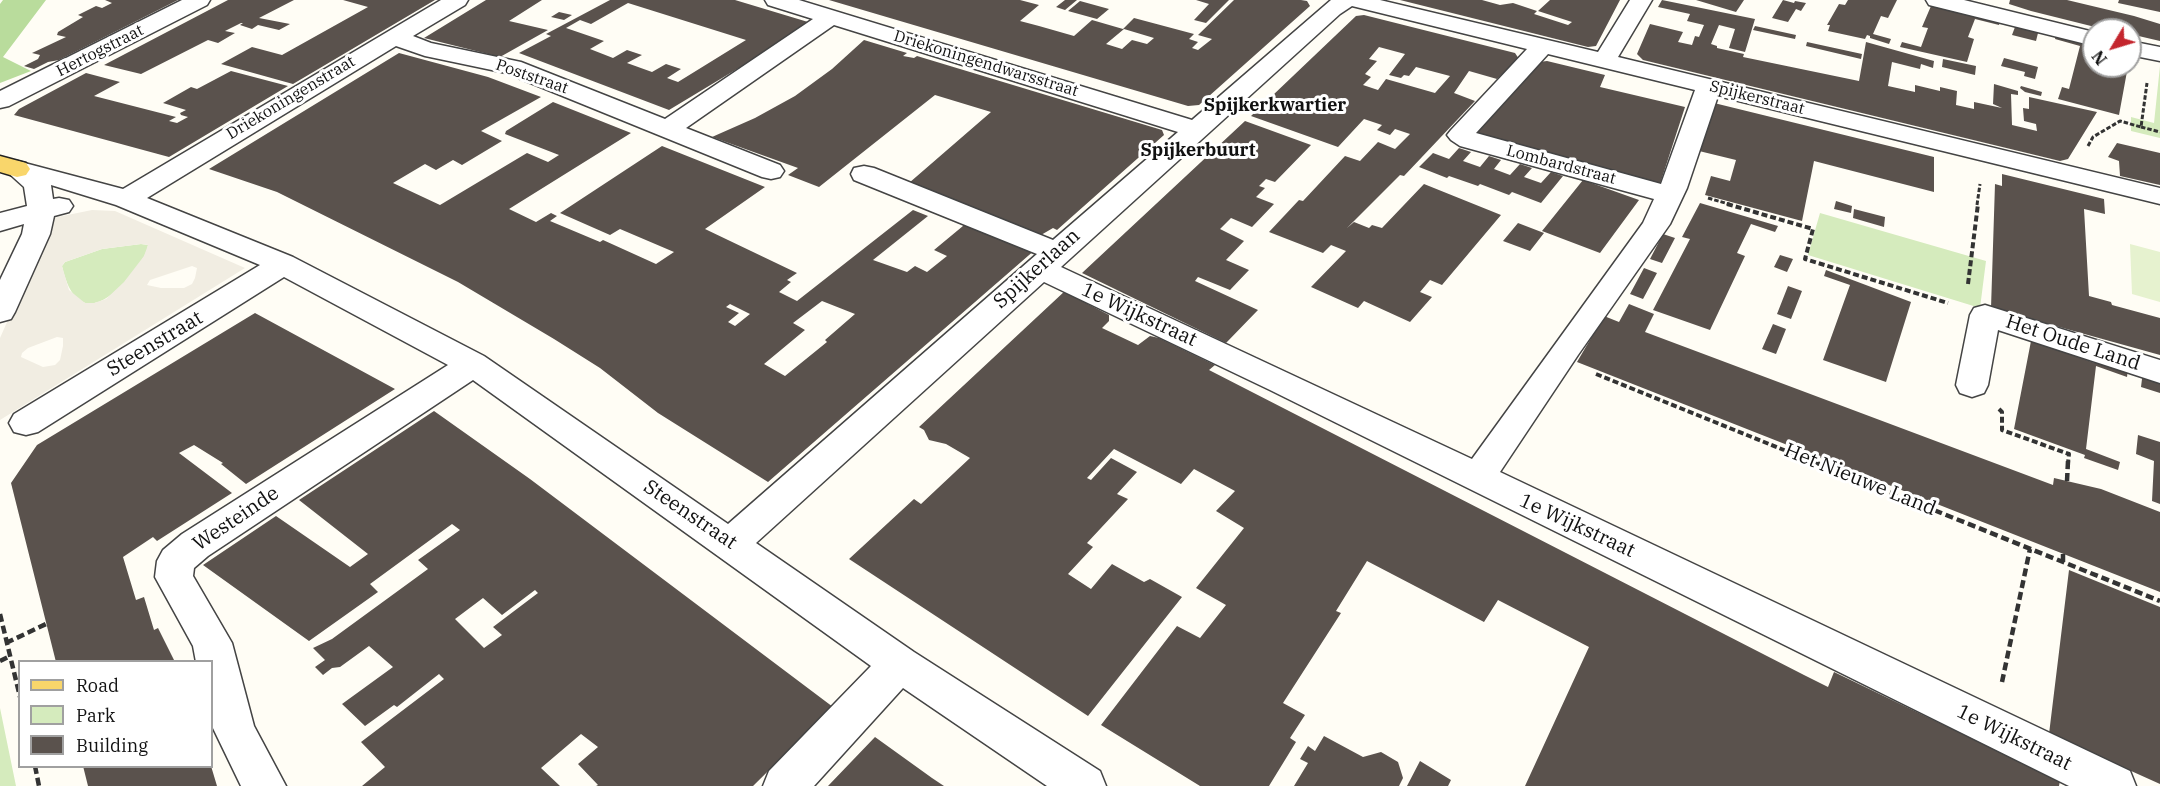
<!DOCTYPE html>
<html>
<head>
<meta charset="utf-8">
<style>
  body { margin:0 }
  #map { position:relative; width:2160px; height:786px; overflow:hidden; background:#fffdf5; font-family:"IBM Plex Serif",serif }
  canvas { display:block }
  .legend { position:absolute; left:18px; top:660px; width:195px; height:108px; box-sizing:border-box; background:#fff; border:2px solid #a0a0a0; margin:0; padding:8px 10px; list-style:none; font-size:18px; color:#111 }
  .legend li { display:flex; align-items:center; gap:12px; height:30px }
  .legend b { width:30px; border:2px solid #a0a0a0 }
  .north { position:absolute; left:2082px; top:18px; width:60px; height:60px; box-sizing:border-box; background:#fff; border:2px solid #a0a0a0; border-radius:50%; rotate:232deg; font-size:16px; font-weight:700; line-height:24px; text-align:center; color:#111 }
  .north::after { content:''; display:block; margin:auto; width:21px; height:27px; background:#c4262e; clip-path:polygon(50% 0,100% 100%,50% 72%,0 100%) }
</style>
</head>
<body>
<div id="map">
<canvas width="2160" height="786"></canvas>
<ul class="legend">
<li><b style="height:8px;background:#f9d66b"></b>Road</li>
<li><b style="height:16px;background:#d5ebbd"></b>Park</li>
<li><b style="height:16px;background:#5a524d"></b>Building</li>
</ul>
<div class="north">N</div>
</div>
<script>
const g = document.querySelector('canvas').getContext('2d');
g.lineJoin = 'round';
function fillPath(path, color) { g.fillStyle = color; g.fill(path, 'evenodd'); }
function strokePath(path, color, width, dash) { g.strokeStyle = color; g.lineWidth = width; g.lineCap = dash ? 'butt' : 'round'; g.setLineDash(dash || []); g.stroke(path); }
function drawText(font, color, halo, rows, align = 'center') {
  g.font = font + ' "IBM Plex Serif",serif'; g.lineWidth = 6; g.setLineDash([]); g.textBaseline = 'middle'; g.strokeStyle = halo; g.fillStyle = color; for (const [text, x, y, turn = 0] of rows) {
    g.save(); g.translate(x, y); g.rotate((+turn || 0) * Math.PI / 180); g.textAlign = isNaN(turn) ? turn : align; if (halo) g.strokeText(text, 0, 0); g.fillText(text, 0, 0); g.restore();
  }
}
fillPath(new Path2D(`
  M2160 66V138L2131 131V117L2154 123Z
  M1820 213 1986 261 1980 308 1808 255Z
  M141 244 148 245C146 257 137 268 129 277 100 312 73 316 62 266L65 262 102 249Z
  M0 708 16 786H0Z`), '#d5ebbd');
fillPath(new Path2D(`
  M3 0H46L3 57 31 71 0 83V4Z`), '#b9dc9c');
fillPath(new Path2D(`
  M2130 244 2160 252V302L2132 294Z`), '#e6f2cf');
fillPath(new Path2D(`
  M92 210 115 211 245 268 0 420V338L53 218ZM141 244 148 245 144 256 124 282 106 299 94 303H85L69 290 62 266 65 262 102 249ZM192 266 197 268 195 278 192 284 184 288H161L147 285 150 280ZM57 337 63 338V346L60 360 55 365 43 367 21 357 22 353 28 348Z`), '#f1ede2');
fillPath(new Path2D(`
  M105 0H178L59 60 48 62 34 69 24 66 38 59 40 55 32 53 66 37 57 35 58 32 83 17 78 15 96 6 102 8 112 3Z
  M228 0H294L259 18 290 24 279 30 258 25 252 29 240 25 243 23H241L225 31 235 33 218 43 208 40 141 74 104 65Z
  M343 0H435L293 84 221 64 252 47 282 55 368 7Z
  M486 0H542L509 21 548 30 500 57 424 38Z
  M610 0H735L808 22 747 63 669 110 519 53 551 36 546 34ZM628 3 746 40 678 82 667 78 681 69 666 64 652 72 627 63 642 55 627 50 613 58 590 49 604 41 566 28 580 20 591 24Z
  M829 0H1020L1039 5 1020 21 1039 26 1074 36 1092 20 1123 29 1134 18 1194 34 1189 39 1198 42 1192 48 1198 50 1212 39 1198 35 1234 0H1301L1307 1 1310 6 1199 105 1188 106ZM1124 29 1154 38 1147 44 1132 40 1122 49 1106 44Z
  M1065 0H1077L1065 10 1056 7Z
  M1196 0H1229L1206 23 1194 20 1209 4Z
  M1400 0H1482L1500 5 1513 3 1537 11 1534 14 1568 25 1572 22 1538 11 1550 0H1620L1596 46 1588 47Z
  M1662 0 1755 19 1745 52 1729 48 1735 29 1719 25 1711 44 1717 46V48L1744 54 1743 57 1859 81 1866 42 1934 61 1933 68 1921 64 1920 69 1892 62 1888 86 1915 92V85L1940 91V87L1957 91 1956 105 1974 109V102L2002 108 1993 104 1994 84 2018 91V95L2011 94 2012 125 2037 131 2036 124 2024 121 2023 108 2029 109V97L2097 112 2068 159 2060 161 1643 60 1637 54 1650 24 1683 32 1678 42 1692 45 1695 36 1699 37 1704 25 1687 21 1690 14 1658 7Z
  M1696 0H1744L1736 12Z
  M1783 0 1794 3 1795 1 1806 3 1801 11 1796 9 1788 22 1772 18Z
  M1848 0H1897L1888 18 1881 16 1873 34 1891 39 1889 44 1870 38V36L1867 35 1865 39 1828 31 1830 25H1827L1839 4 1845 5Z
  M2010 0H2067L2134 16 2160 24V41L2130 34V30L2095 27 2031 11 2009 4Z
  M2119 0H2160V12L2118 3Z
  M1080 1 1109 9 1097 19 1068 11Z
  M1931 6 1975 17 2000 21 1999 25 1975 19 1968 37 1974 39 1967 62 1900 47 1902 42 1921 47 1928 28 1922 27Z
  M559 12 572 15 564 20 551 17Z
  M1364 15 1515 53 1519 59 1497 79 1469 71 1454 93 1475 101 1404 176 1400 175 1347 228 1354 222 1369 228 1372 225 1382 228 1424 184 1501 215 1442 285 1430 280 1420 292 1432 297 1410 322 1364 301 1358 308 1311 287 1346 251 1331 245 1323 253 1269 232 1299 200 1303 201 1345 156 1360 161 1378 142 1395 149 1410 134 1395 129 1390 135 1377 130 1382 125 1364 119 1338 147 1251 116 1356 16ZM1379 47 1405 54 1389 75 1401 78 1404 75 1409 76 1416 67 1450 76 1435 93 1386 79 1378 90 1363 85 1371 77 1365 74 1377 61 1369 59Z
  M1755 26 1796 35 1795 39 1753 30Z
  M2015 27 2038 33 2036 41 2012 35Z
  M2056 35 2094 47V66H2128L2119 115 2058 99 2062 87 2069 89 2080 46 2055 39Z
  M864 40 907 53 903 56 914 58 917 56 1162 130 1164 135 1057 230 1053 228 1041 235 909 183 991 112 935 95 819 187 788 175 798 168 712 137 755 118 795 96 832 69Z
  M1807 42 1862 54 1861 59 1806 46Z
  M399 53 488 77 541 97 481 131 502 141 462 165 453 160 436 170 425 164 393 183 440 205 527 153 548 162 559 155 505 134 506 131 553 102 631 133 509 209 536 222 551 213 557 216 550 221 600 242 603 240 656 264 674 252 620 229 610 235 560 213 662 146 765 187 705 229 797 273 787 280 791 282 779 292 797 301 913 210 928 216 873 260 907 272 915 266 927 272 947 256 934 250 969 221 1036 249 768 482 658 413 600 368 554 339 458 282 277 192 209 169ZM822 301 855 314 825 340 827 342 785 376 764 364 805 330 793 323ZM730 304 750 314 735 326 728 322 739 313 726 307Z
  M2004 58 2038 67 2035 79 2024 76 2025 72 2001 66Z
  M1943 59 1976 66 1975 75 1942 67Z
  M1547 61 1605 75 1600 87 1685 107 1660 184 1470 134 1539 62Z
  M231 71 288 86 169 157 14 115 19 109 86 73 120 82 94 96 176 117 169 121 177 123 188 117 181 115 180 113 186 110 163 103 191 87 197 89Z
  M2021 86 2042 92 2041 96 2025 92 2020 88Z
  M1714 103 1934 157V192L1814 161 1802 221 1705 195 1711 176 1730 181 1736 160 1699 151Z
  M1245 121 1311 145 1275 182 1266 179 1259 186 1265 188 1256 197 1274 204 1252 227 1231 218 1220 229 1244 241 1226 260 1249 270 1230 290 1198 277 1195 281 1258 310 1226 343 1082 273Z
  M2117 143 2160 153V185L2120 176 2119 161 2108 157Z
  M1459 148 1471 152 1463 161 1480 167 1489 156 1501 160 1494 169 1510 175 1520 164 1532 168 1524 177 1541 183 1551 172 1563 176 1541 203 1512 192 1509 195 1480 184 1478 186 1449 176 1447 178 1419 167 1433 153 1449 159Z
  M2002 174 2104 199 2105 214 2084 209 2089 296 2111 302 2112 305 2160 318V355L1991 308 1995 184 2002 186Z
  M1583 180 1639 200 1600 253 1542 231Z
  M1836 201 1852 206 1851 213 1834 209Z
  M1700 203 1778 226 1775 232 1751 224 1737 253 1745 256 1710 330 1653 310 1690 239 1682 237Z
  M1854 209 1885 217 1884 227 1853 218Z
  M1518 223 1544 233 1530 251 1503 241Z
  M1663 234 1675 238 1662 263 1650 259Z
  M1780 255 1793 259 1787 272 1774 267Z
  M1644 268 1657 273 1643 299 1630 294Z
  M1826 270 1911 302 1886 382 1823 360 1850 285 1824 276Z
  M1788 286 1802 291 1791 319 1777 314Z
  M1066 290 1069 291 1067 293 1109 315V321L1102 328 1138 345 1150 336 1159 338 1215 365 1209 370 1804 675 1828 687 1834 672 2060 781 2059 786H1525L1589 647 1498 600 1484 622 1367 561 1336 611 1341 613 1283 703 1305 715 1290 738 1296 742 1269 786H1200L1101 725 1177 626 1200 638 1226 605 1196 588 1244 528 1216 511 1235 491 1194 469 1181 484 1114 449 1087 478 1091 480 1111 458 1137 472 1117 494 1128 499 1087 543 1093 547 1068 574 1091 589 1112 564 1144 582 1150 579 1182 597 1088 716 849 559 914 499 921 504 970 458 946 444 929 440 924 430 919 427Z
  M1629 304 1654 314 1645 332 2053 485 2054 478 2101 489 2160 512V592L1577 362 1604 316 1619 322Z
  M255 313 395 389 246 484 221 464 223 463 194 445 179 453 232 493 157 541 153 537 123 557 136 600 144 597 154 630 158 628 175 662H56L11 483 37 445Z
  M1773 324 1786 329 1776 354 1762 349Z
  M2031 341 2095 363 2096 359 2128 369 2127 377 2096 366 2086 449 2120 462 2118 470 2084 458 2085 455 2014 429Z
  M2143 371 2160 377V393L2141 387Z
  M434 411 530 479 833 707 753 786H596L598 785 578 764 598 747 581 734 541 768 560 786H362L385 767 361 742 444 679 439 674 397 707 394 705 365 726 342 704 393 667 369 646 340 667 332 668 323 675 315 667 325 660 313 648 332 639 428 569 418 560 460 530 452 524 370 584 378 592 309 641 203 565 276 516 350 567 368 554 299 500ZM535 590 538 593 493 627 502 635 484 648 455 619 483 598 502 615Z
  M2138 435 2160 442V504L2152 501 2154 461 2136 454Z
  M2069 570 2160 607V784L2049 734Z
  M1324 736 1363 757 1381 752 1398 762 1403 778 1399 786H1294L1308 763 1300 759 1308 746 1315 751Z
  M875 737 932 778 944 786H828Z
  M1420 761 1451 780 1448 786H1407Z
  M83 766H211L217 786H88Z`), '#5a524d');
const minor = new Path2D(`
  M182 0H210L207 5 9 106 0 108V91Z
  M441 0H468L465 5 413 36 431 43 521 62 665 119 813 19 768 5 765 0H799L1192 120 1331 0H1380L1598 52 1630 0H1652L1618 57 2160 188V204L1718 96 1687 188 1670 224 1578 355 1500 472 2130 771 2136 786H2069L1270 390 1044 282 756 543 914 652 1100 771 1106 786H1047L903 688 814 786H763L769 771 871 666 473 380 208 556 194 568 193 576 232 643 254 726 286 786H241L212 726V662H196L193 646 155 577 157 561 163 550 182 534 448 365 284 277 38 432 26 435 14 432 9 423 14 414 260 265 116 205 51 185 53 199 59 198 69 200 73 206 69 212 54 216 50 234 15 312 11 319 0 322V280L22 234 24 224 0 231V213L27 206 24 187 4 169 8 163 17 161 123 189ZM1352 6 1527 49 1451 130 1447 135 1451 140 1460 146 1654 199 1643 223 1472 459 1061 267 1340 14ZM834 25 1178 132 1053 240 874 168 864 166 854 168 851 174 854 180 1037 254 728 524 484 356 293 257 147 198 396 46 425 56 506 73 762 177 771 179 780 177 784 171 780 165 686 128ZM1548 54 1695 90 1661 184 1476 133Z
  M1926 0H1964L2094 32V46L1929 5Z
  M2130 41 2160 47V61L2130 55Z
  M1985 305 2160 360V383L1998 330 1988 385 1984 393 1972 397 1960 393 1956 385 1970 315 1974 308Z`);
const major = new Path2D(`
  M0 156 26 163 30 169 26 175 17 177 0 172Z`);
strokePath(minor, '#444', 3);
strokePath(major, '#222', 3);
strokePath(new Path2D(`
  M2141 127 2160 132
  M2088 146 2093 137 2120 121 2141 127 2147 83
  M1708 198 1732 205
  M1977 205 1980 184`), '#333', 3, [4.5, 2]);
strokePath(new Path2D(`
  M1727 204 1813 229 1805 259 1948 303
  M1968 284 1978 204
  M1596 374 1816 463
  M1999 409 2002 412V430L2069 454 2068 463`), '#333', 4, [6, 3]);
strokePath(new Path2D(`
  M1812 461 2160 601
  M2067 481 2068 461
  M2063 554V562
  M0 614 20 697
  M6 643 46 624
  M0 661 10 656
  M2002 682 2030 549
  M35 766 39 786`), '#333', 4.5, [8, 4]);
fillPath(minor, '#fff');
fillPath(major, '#f9d66b');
drawText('16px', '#111', '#fff', [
  ["Hertogstraat",100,51,-27],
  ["Driekoningendwarsstraat",986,64,17],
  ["Poststraat",532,77,19],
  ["Driekoningenstraat",291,98,-31],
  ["Spijkerstraat",1757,98,14],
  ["Lombardstraat",1561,165,15]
]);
drawText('bold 18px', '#111', '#fff', [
  ["Spijkerkwartier",1275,106]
]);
drawText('bold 18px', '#111', '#fff', [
  ["Spijkerbuurt",1198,151]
]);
drawText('20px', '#111', '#fff', [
  ["Spijkerlaan",1037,269,-42],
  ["1e Wijkstraat",1139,315,25],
  ["Het Oude Land",2073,343,18],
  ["Steenstraat",155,344,-31],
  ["Het Nieuwe Land",1860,480,22],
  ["Steenstraat",690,515,34],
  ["Westeinde",236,519,-34],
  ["1e Wijkstraat",1577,526,25],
  ["1e Wijkstraat",2014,738,26]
]);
</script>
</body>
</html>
